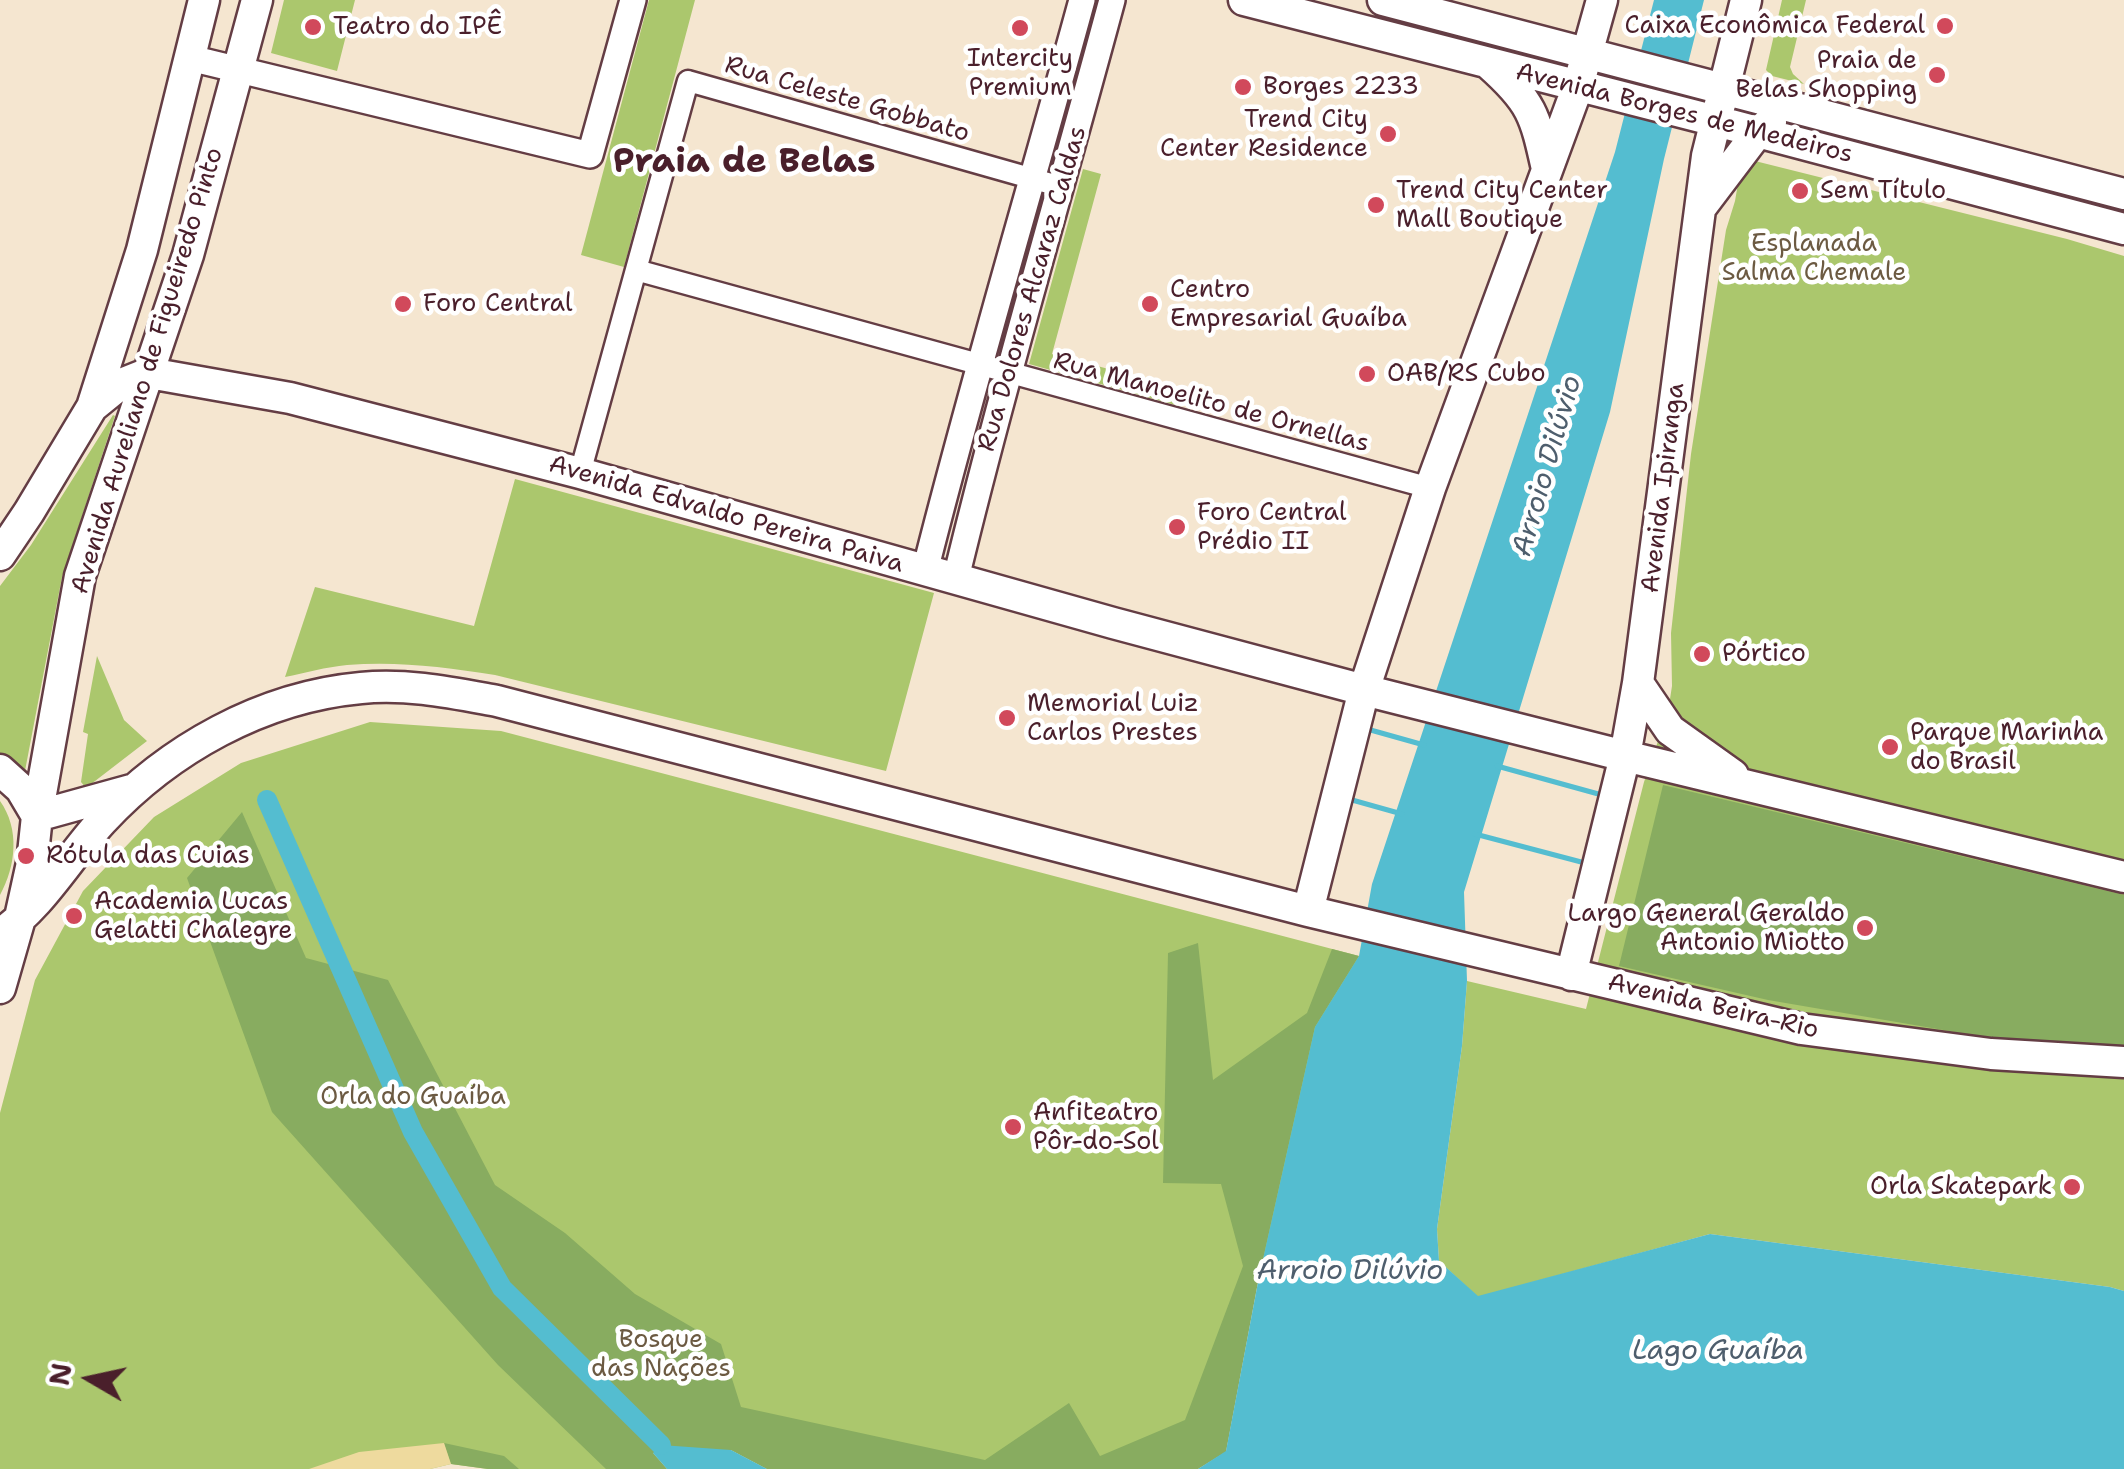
<!DOCTYPE html>
<html>
<head>
<meta charset="utf-8">
<style>
  body { margin:0 }
  #map { position:relative; width:2124px; height:1469px; overflow:hidden; background:#f5e6d0; font-family:"Shantell Sans",sans-serif }
  canvas { display:block }
  .north { position:absolute; left:40px; top:1329px; width:100px; height:100px; -webkit-text-stroke:8px #fff; paint-order:stroke; rotate:279deg; font-size:28px; font-weight:700; line-height:40px; text-align:center; color:#4a1f2b }
  .north::after { content:''; display:block; margin:auto; width:35px; height:45px; background:#4a1f2b; clip-path:polygon(50% 0,100% 100%,50% 72%,0 100%) }
</style>
</head>
<body>
<div id="map">
<canvas width="2124" height="1469"></canvas>
<div class="north">N</div>
</div>
<script>
const g = document.querySelector('canvas').getContext('2d');
g.lineJoin = 'round';
function fillPath(path, color) { g.fillStyle = color; g.fill(path, 'evenodd'); }
function strokePath(path, color, width, dash) { g.strokeStyle = color; g.lineWidth = width; g.lineCap = dash ? 'butt' : 'round'; g.setLineDash(dash || []); g.stroke(path); }
function drawText(font, color, halo, rows, align = 'center') {
  g.font = font + ' "Shantell Sans",sans-serif'; g.lineWidth = 9; g.setLineDash([]); g.textBaseline = 'middle'; g.strokeStyle = halo; g.fillStyle = color; for (const [text, x, y, turn = 0] of rows) {
    g.save(); g.translate(x, y); g.rotate((+turn || 0) * Math.PI / 180); g.textAlign = isNaN(turn) ? turn : align; if (halo) g.strokeText(text, 0, 0); g.fillText(text, 0, 0); g.restore();
  }
}
fillPath(new Path2D(`
  M284 0H355L337 71 271 53Z
  M649 0H695L624 267 581 255Z
  M1782 0H1806L1790 67 1793 74 1804 84 1772 76 1766 70Z
  M1751 160 2067 239 2124 256V1291L2110 1287 1710 1234 1478 1297 1439 1261 1437 1229 1462 1046 1467 981 1586 1009 1644 782 1668 712 1672 686 1671 633 1691 454 1726 230 1735 201 1740 172Z
  M1083 169 1101 174 1052 354 1184 389 1179 406 1029 364Z
  M113 415 115 416 62 577 24 776 0 756V586L31 545Z
  M515 479 934 593 886 771 495 675C445 667 397 661 347 665 326 667 305 673 285 677L315 587 474 626Z
  M97 656 124 720 147 741 86 788 81 782 88 734 83 732Z
  M370 722 501 731 1359 956 1198 1469H767L731 1450 653 1453 667 1469H488L451 1464 430 1469H0V1113L35 980 83 891 154 817 241 763Z
  M0 801C20 829 16 866 0 895Z`), '#abc76d');
fillPath(new Path2D(`
  M1663 785 2124 895V1046L1996 1039 1768 1000 1619 966Z
  M242 812 306 958 388 980 495 1185 565 1233 635 1294 721 1344 741 1407 985 1460 1069 1403 1100 1456 1185 1420 1243 1266 1221 1184 1163 1183 1168 953 1198 943 1213 1080 1307 1013 1332 949 1359 956 1315 1027 1259 1277 1226 1452 1198 1469H767L731 1450 653 1453 667 1469H606L498 1365 272 1112 187 878Z
  M444 1443 504 1456 519 1469H488L451 1464Z`), '#88ac60');
fillPath(new Path2D(`
  M444 1443 451 1464 430 1469H309L359 1452Z`), '#eeda9e');
fillPath(new Path2D(`
  M1654 0H1704L1664 159 1610 412 1464 892 1467 981 1462 1046 1437 1229 1439 1261 1478 1296 1710 1234 2110 1287 2124 1291V1469H1198L1226 1451 1259 1277 1315 1027 1359 956 1372 884 1615 152Z
  M661 1445 731 1450 767 1469H667L653 1453Z`), '#54bdd0');
strokePath(new Path2D(`
  M1367 729 1424 745
  M1497 766 1602 795
  M1345 798 1402 814
  M1475 834 1585 863`), '#54bdd0', 5);
strokePath(new Path2D(`
  M267 800 413 1132 502 1288 661 1445`), '#54bdd0', 20);
const minor = new Path2D(`
  M636 270 1430 488
  M580 473 688 81 1062 187`);
const tertiary = new Path2D(`
  M190 58 590 155 633 0
  M925 571C973 380 1030 191 1082 0
  M956 578C1003 384 1060 193 1112 0`);
const secondary = new Path2D(`
  M1244 0 1716 121 2124 229
  M1383 0 2124 194
  M1489 64C1532 102 1535 115 1547 169
  M1702 206 1758 132 1771 122
  M92 407 119 385 149 373 290 398 580 473 1113 623 1364 690 1625 756 2124 877
  M0 555 29 512 92 407 142 250 204 0
  M1638 683 1670 730 1733 775
  M0 770 21 789 37 816 131 790
  M1308 911 1364 690 1430 488 1578 86 1602 0
  M0 934C42 906 68 858 102 821 169 749 262 697 361 688 406 683 453 693 497 701L1308 911 1801 1029 1991 1054 2124 1062
  M1571 975 1625 756 1638 683 1707 156 1746 0
  M0 988 19 922 32 863 37 816 80 576 188 255 257 0`);
strokePath(minor, '#643d44', 25);
strokePath(tertiary, '#643d44', 30);
strokePath(secondary, '#643d44', 35);
strokePath(minor, '#fff', 20);
strokePath(tertiary, '#fff', 25);
strokePath(secondary, '#fff', 30);
for (const [x, y, r, color] of [
  [1945,26,10,"#d1495b"],
  [313,27,10,"#d1495b"],
  [1020,28,10,"#d1495b"],
  [1937,75,10,"#d1495b"],
  [1243,87,10,"#d1495b"],
  [1388,134,10,"#d1495b"],
  [1800,191,10,"#d1495b"],
  [1376,205,10,"#d1495b"],
  [403,304,10,"#d1495b"],
  [1150,304,10,"#d1495b"],
  [1367,374,10,"#d1495b"],
  [1177,527,10,"#d1495b"],
  [1702,654,10,"#d1495b"],
  [1007,718,10,"#d1495b"],
  [1890,747,10,"#d1495b"],
  [26,856,10,"#d1495b"],
  [74,916,10,"#d1495b"],
  [1865,928,10,"#d1495b"],
  [1013,1127,10,"#d1495b"],
  [2072,1187,10,"#d1495b"]
]) { const dot = new Path2D(); dot.arc(x, y, r, 0, 2 * Math.PI); g.fillStyle = color; g.fill(dot); strokePath(dot, '#fff', 4); }
drawText('25px', '#4a1f2b', '#fff', [
  ["Caixa Econômica Federal",1925,26,"right"],
  ["Teatro do IPÊ",333,27],
  ["Intercity",1020,59,"center"],
  ["Premium",1020,88,"center"],
  ["Praia de",1917,61,"right"],
  ["Belas Shopping",1917,90,"right"],
  ["Borges 2233",1263,87],
  ["Trend City",1368,120,"right"],
  ["Center Residence",1368,149,"right"],
  ["Trend City Center",1396,191],
  ["Mall Boutique",1396,220],
  ["Sem Título",1820,191],
  ["Centro",1170,290],
  ["Empresarial Guaíba",1170,319],
  ["Foro Central",423,304],
  ["OAB/RS Cubo",1387,374],
  ["Foro Central",1197,513],
  ["Prédio II",1197,542],
  ["Pórtico",1722,654],
  ["Memorial Luiz",1027,704],
  ["Carlos Prestes",1027,733],
  ["Parque Marinha",1910,733],
  ["do Brasil",1910,762],
  ["Rótula das Cuias",46,856],
  ["Academia Lucas",94,902],
  ["Gelatti Chalegre",94,931],
  ["Largo General Geraldo",1845,914,"right"],
  ["Antonio Miotto",1845,943,"right"],
  ["Anfiteatro",1033,1113],
  ["Pôr-do-Sol",1033,1142],
  ["Orla Skatepark",2052,1187,"right"]
], 'left');
drawText('25px', '#4a1f2b', '#fff', [
  ["Rua Celeste Gobbato",847,100,16],
  ["Avenida Borges de Medeiros",1684,114,14],
  ["Rua Dolores Alcaraz Caldas",1033,289,-74],
  ["Avenida Aureliano de Figueiredo Pinto",148,371,-73],
  ["Rua Manoelito de Ornellas",1211,403,15],
  ["Avenida Ipiranga",1664,488,-83],
  ["Avenida Edvaldo Pereira Paiva",726,515,16],
  ["Avenida Beira-Rio",1713,1007,13]
]);
drawText('25px', '#6c5a42', '#fff', [
  ["Esplanada",1814,244],
  ["Salma Chemale",1814,273],
  ["Orla do Guaíba",413,1097],
  ["Bosque",661,1340],
  ["das Nações",661,1369]
]);
drawText('italic 28px', '#4e5e6d', '#fff', [
  ["Arroio Dilúvio",1548,466,-74],
  ["Arroio Dilúvio",1350,1272],
  ["Lago Guaíba",1718,1352]
]);
drawText('bold 35px', '#4a1f2b', '#fff', [
  ["Praia de Belas",744,163]
]);
</script>
</body>
</html>
